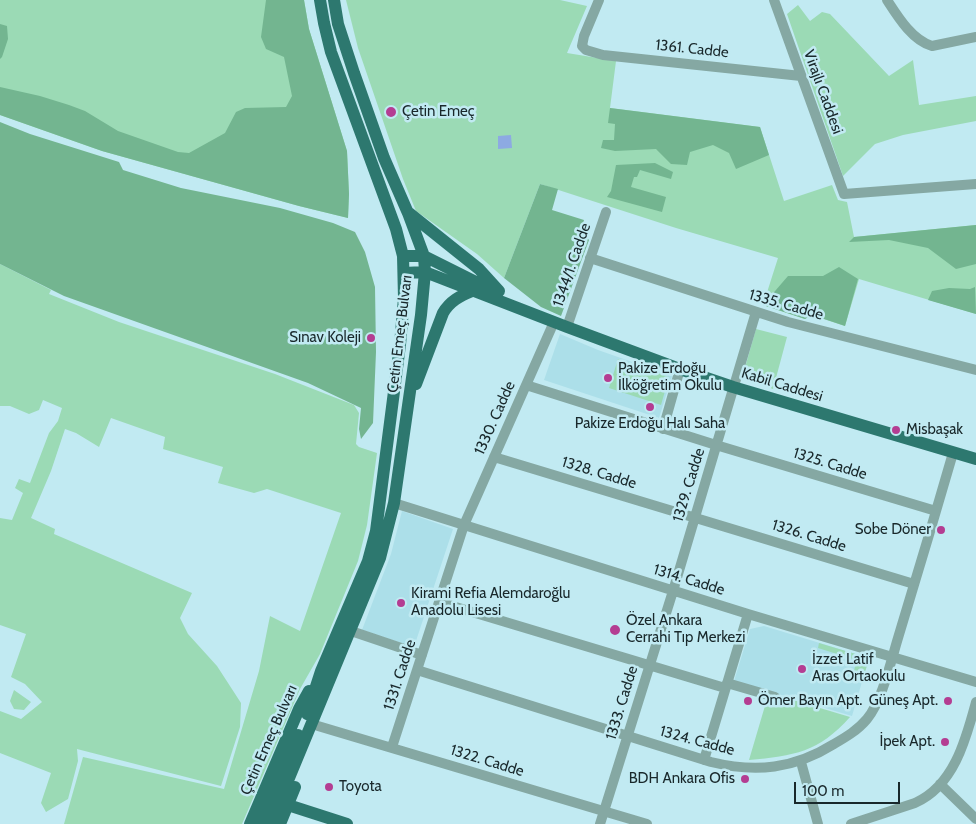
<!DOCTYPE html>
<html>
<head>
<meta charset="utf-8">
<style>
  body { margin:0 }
  #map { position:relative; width:976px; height:824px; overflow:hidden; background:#c1eaf2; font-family:Cabin,sans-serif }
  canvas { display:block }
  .scale { position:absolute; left:794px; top:782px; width:106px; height:22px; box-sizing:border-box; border:2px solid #19282b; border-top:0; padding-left:6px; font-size:15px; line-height:18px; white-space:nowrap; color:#19282b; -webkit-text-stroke:4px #c1eaf2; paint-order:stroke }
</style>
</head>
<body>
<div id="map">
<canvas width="976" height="824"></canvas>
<div class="scale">100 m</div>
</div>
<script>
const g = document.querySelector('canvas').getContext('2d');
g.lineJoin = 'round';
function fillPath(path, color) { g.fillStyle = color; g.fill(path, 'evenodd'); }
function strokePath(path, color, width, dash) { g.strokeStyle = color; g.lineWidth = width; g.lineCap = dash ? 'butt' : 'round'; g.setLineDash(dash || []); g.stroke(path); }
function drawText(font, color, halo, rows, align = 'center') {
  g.font = font + ' Cabin,sans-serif'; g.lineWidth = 5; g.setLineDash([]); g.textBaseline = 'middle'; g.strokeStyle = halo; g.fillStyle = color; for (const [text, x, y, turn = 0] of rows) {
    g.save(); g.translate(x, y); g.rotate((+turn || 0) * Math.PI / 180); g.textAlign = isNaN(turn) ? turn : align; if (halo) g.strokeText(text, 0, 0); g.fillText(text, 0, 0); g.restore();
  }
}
fillPath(new Path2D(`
  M560 334 598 350 672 376 659 418 544 380Z
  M402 511 453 529 414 647 362 630 391 554Z
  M764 626 869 658 852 716 734 681 750 629Z`), '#acdfe9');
fillPath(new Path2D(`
  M0 0H304L309 29 347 151 349 194 348 218 299 206 102 151 0 115Z
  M346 0H560L587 6 567 53 616 61 610 108 760 127 784 201 832 185 838 200 847 202 854 237 976 225V314L859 279 845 326 812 315 805 319 763 305 778 258 676 228 540 184 504 278 477 254 416 211 403 179 358 48Z
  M798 5 810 21 822 12 830 14 889 76 913 60 919 105 976 96V121L903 135 875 144 843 176 787 14Z
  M0 264 51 290 49 294 119 322 275 374 354 405 359 413 356 444 359 447 377 453 367 525 358 561 320 654 300 689 242 824H64L83 757 224 789 259 671 270 616 300 631 341 513 267 489 254 493 218 483 223 467 163 449 165 437 111 418 99 447 76 433 65 429 51 471 31 518 55 529 54 534 192 593 180 618 188 634 217 666 241 703 240 727 221 786 77 749 78 761 68 799 46 812 41 803 51 773 0 753V711L21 719 42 702 25 684 11 677 26 634 0 625V518L12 520 23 493 15 488 19 479 30 483 49 433 58 421 62 408 43 400 39 410 29 414 10 406H0Z
  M756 329 787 337 773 389 742 378Z
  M618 359 669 377 661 405 609 388Z
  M819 643 869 658 863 680 853 678 856 660 818 648Z
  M14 690 31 702 24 710 14 709 10 701Z
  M780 696 850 717C819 752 794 756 749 760L767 699Z`), '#9bdab5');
fillPath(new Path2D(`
  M266 0H304L309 29 347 151 349 194 348 218 299 206 102 151 0 115V87L40 96 69 105 85 111 118 131 178 152 189 153 225 133 236 112 245 108 286 107 292 96 284 57 266 49 261 37Z
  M0 24 7 26 8 39 2 57 0 59Z
  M610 108 760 127 769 155 736 169 729 153 713 145 690 152 687 165 671 164 656 149 615 151 601 148 603 140H614L615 124 608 123Z
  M0 122 30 134 119 162 123 170 181 188 280 208 333 223 355 232 365 252 375 287 376 352 373 423 361 439 359 429 361 408 308 383 64 296 0 264Z
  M655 163 673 172 671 179 640 170 637 177H634L631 187 666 197 662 212 607 197 611 191 616 165Z
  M540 184 558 189 552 210 584 220 581 230 589 240 561 316 541 307 504 278Z
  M976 225V264L956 269 928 248 889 240 849 242 854 237Z
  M839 267 858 279 845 326 812 315 805 319 763 305 788 276H823Z
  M975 287 976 314 928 300 932 291 949 288 970 289Z`), '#73b590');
fillPath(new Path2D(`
  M511 135 512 148 498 149V136Z`), '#8daae2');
strokePath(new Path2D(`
  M599 0 584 36 582 46 586 50 603 55 801 76
  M774 0 844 194 976 184
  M887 0C898 17 912 40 932 46L976 37
  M590 258 788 322 976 370
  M567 327 606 212
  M526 385 716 445 936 511
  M663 429 680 369
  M494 457 914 584
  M394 503 748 614 976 682
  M439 602 725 688
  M351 631 422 655
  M417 670 711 762C756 773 794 769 834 744 846 737 858 730 867 719 882 701 891 661 898 638 917 576 935 515 953 453
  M727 683 775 697
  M318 726 647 824
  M392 747 464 525 554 322
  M704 760 748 614
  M801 762 818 824
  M940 784 976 819
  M600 824 673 591 756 312
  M851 824 915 803C954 786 966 739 976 702`), '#85a8a3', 10);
strokePath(new Path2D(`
  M409 213 479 269 499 291
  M403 256H424L494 291
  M404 273 425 272 567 327 680 369 733 387 976 459
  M416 384 443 313C450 301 460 296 472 291
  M307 714 321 671 368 561 376 531 400 345 404 298 403 256 396 229 331 52 324 23 320 0
  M288 805 347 824
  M250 824 299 709 309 691
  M259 824 298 735
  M270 824 380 558 394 503 421 315 425 272 424 256 408 213 384 158 354 73 338 24 334 0
  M280 824 295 787`), '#2d786f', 12);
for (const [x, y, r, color] of [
  [391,112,6,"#b43d92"],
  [371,338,5,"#b43d92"],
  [608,378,5,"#b43d92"],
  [650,407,5,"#b43d92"],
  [896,430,5,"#b43d92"],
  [941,530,5,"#b43d92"],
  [401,603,5,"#b43d92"],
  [615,630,6,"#b43d92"],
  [802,669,5,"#b43d92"],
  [748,701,5,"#b43d92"],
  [948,701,5,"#b43d92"],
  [945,742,5,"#b43d92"],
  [745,779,5,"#b43d92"],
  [329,787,5,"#b43d92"]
]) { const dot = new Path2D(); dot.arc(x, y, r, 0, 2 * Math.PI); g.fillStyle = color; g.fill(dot); strokePath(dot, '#c1eaf2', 2); }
drawText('15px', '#19282b', '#c1eaf2', [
  ["1361. Cadde",692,49,6],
  ["Virajlı Caddesi",823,92,70],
  ["1344/1. Cadde",572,265,-71],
  ["1335. Cadde",786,305,16],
  ["Çetin Emeç Bulvarı",400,334,-83],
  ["Kabil Caddesi",782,385,17],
  ["1330. Cadde",495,418,-66],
  ["1325. Cadde",830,464,17],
  ["1328. Cadde",599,473,17],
  ["1329. Cadde",689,485,-73],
  ["1326. Cadde",809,536,17],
  ["1314. Cadde",689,580,17],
  ["1331. Cadde",400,675,-72],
  ["1333. Cadde",622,703,-73],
  ["Çetin Emeç Bulvarı",269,740,-66],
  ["1324. Cadde",697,741,15],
  ["1322. Cadde",487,761,17]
]);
drawText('15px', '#19282b', '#c1eaf2', [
  ["Çetin Emeç",402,112],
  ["Sınav Koleji",361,338,"right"],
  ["Pakize Erdoğu",618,369],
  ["İlköğretim Okulu",618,386],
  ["Pakize Erdoğu Halı Saha",650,424,"center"],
  ["Misbaşak",906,430],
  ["Sobe Döner",931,530,"right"],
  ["Kirami Refia Alemdaroğlu",411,594],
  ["Anadolu Lisesi",411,611],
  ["Özel Ankara",626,621],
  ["Cerrahi Tıp Merkezi",626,638],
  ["İzzet Latif",812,660],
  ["Aras Ortaokulu",812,677],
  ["Ömer Bayın Apt.",758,701],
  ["Güneş Apt.",938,701,"right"],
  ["İpek Apt.",935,742,"right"],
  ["BDH Ankara Ofis",735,779,"right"],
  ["Toyota",339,787]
], 'left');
</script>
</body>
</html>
